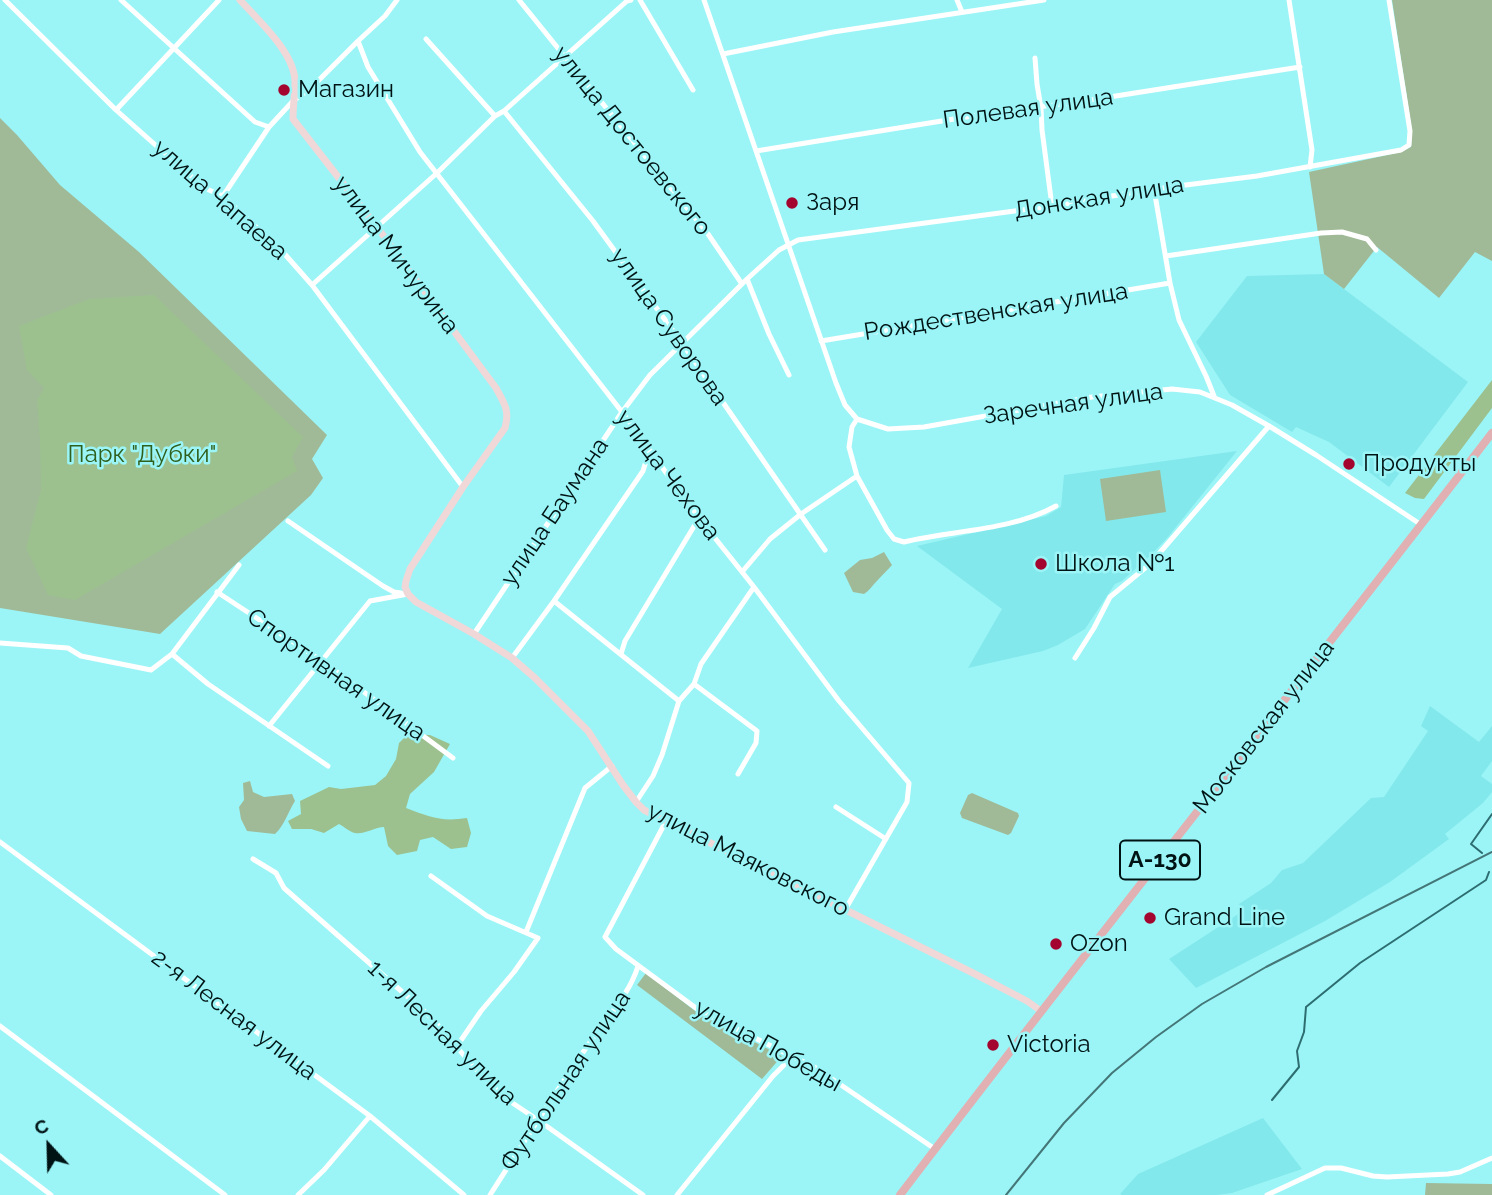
<!DOCTYPE html>
<html>
<head>
<meta charset="utf-8">
<style>
  body { margin:0 }
  #map { position:relative; width:1492px; height:1195px; overflow:hidden; background:#9bf5f7; font-family:Raleway,sans-serif }
  canvas { display:block }
  .north { position:absolute; left:14px; top:1111px; width:70px; height:70px; -webkit-text-stroke:5px #9bf5f7; paint-order:stroke; rotate:338deg; font-size:19px; font-weight:700; line-height:28px; text-align:center; color:#001314 }
  .north::after { content:''; display:block; margin:auto; width:24px; height:32px; background:#001314; clip-path:polygon(50% 0,100% 100%,50% 72%,0 100%) }
</style>
</head>
<body>
<div id="map">
<canvas width="1492" height="1195"></canvas>
<div class="north">С</div>
</div>
<script>
const g = document.querySelector('canvas').getContext('2d');
g.lineJoin = 'round';
function fillPath(path, color) { g.fillStyle = color; g.fill(path, 'evenodd'); }
function strokePath(path, color, width, dash) { g.strokeStyle = color; g.lineWidth = width; g.lineCap = dash ? 'butt' : 'round'; g.setLineDash(dash || []); g.stroke(path); }
function drawText(font, color, halo, rows, align = 'center') {
  g.font = font + ' Raleway,sans-serif'; g.lineWidth = 5; g.setLineDash([]); g.textBaseline = 'middle'; g.strokeStyle = halo; g.fillStyle = color; for (const [text, x, y, turn = 0] of rows) {
    g.save(); g.translate(x, y); g.rotate((+turn || 0) * Math.PI / 180); g.textAlign = isNaN(turn) ? turn : align; if (halo) g.strokeText(text, 0, 0); g.fillText(text, 0, 0); g.restore();
  }
}
fillPath(new Path2D(`
  M1324 274 1468 382 1389 487 1329 442 1296 427 1292 432 1230 395 1196 342 1247 276Z
  M1237 451 1168 537 1151 555 1122 581 1115 584 1085 629 1058 645 1043 651 968 668 1002 609 917 546 1046 516 1061 507 1064 475Z
  M1430 706 1479 742 1492 726V761L1481 776 1492 784V792L1483 803 1445 834 1449 839 1390 882 1325 921 1196 988 1169 959 1243 911 1239 904 1271 883 1282 870 1303 863 1371 798 1384 797 1428 731 1421 726Z
  M1263 1118 1302 1169 1232 1193 1217 1195H1122L1120 1194 1138 1174Z`), '#83e8eb');
fillPath(new Path2D(`
  M1392 0H1492V261L1475 252 1439 298 1377 247 1344 289 1324 274 1309 172 1401 152 1411 147 1412 131Z
  M0 118 17 135 60 185 139 252 327 435 312 459 323 478 311 495 160 634 0 608Z
  M1160 470 1166 512 1106 521 1100 479Z
  M884 552 892 565C887 571 881 576 876 582 871 587 870 590 864 594L853 592 844 573 860 560 872 558Z
  M250 781 253 792 264 797 292 794 295 801C288 812 284 826 275 834L247 831 241 819 239 807 244 800 243 783Z
  M972 793 1018 813 1019 816 1011 833 1008 835 962 818 960 813 968 795Z
  M646 973 699 1014 782 1056 762 1079 637 985Z
  M1426 1183 1492 1184V1195H1425Z`), '#a0ba98');
fillPath(new Path2D(`
  M154 295 303 437 292 457 297 471 75 600 48 595 26 548 41 489 40 440 37 400 44 388 27 370 19 326 89 299Z
  M1492 380V408L1424 499 1415 498 1405 493Z
  M408 734 430 735 450 744 434 772 410 794 406 808C430 817 441 822 467 818L471 833 467 847 451 849 433 837 420 840 417 851 397 855 388 846 384 827C375 827 364 835 355 833 350 832 343 826 339 824L324 833 311 829H292L288 821 301 814 300 801 329 787 341 789 375 785 386 776 396 759 399 743Z`), '#9cc18f');
strokePath(new Path2D(`
  M1482 853 1471 844 1492 814
  M1272 1100 1299 1067 1297 1051 1304 1032 1306 1007 1360 963 1486 880 1489 872`), '#2d6d70', 2);
strokePath(new Path2D(`
  M5 0 116 110 188 174 209 190 223 196 282 251 312 285 463 487
  M121 0 255 122 269 127
  M519 0 708 234 742 284
  M640 0 693 90
  M704 0 836 383 845 405 857 419
  M957 0 962 12
  M1289 0 1312 150 1310 167
  M426 39 495 116
  M358 41 368 67 420 152 622 412 699 518 754 587 839 701 909 783 907 802 845 910
  M723 54 833 32 1044 0
  M1035 58 1037 84 1041 108 1042 130 1052 206
  M116 110 219 0
  M504 111 593 221 682 343 825 550
  M756 151 1016 109 1065 104 1300 67
  M1154 189 1170 283 1179 320 1206 376 1214 396
  M223 196 269 127 293 101 310 89 358 41 385 16 397 0
  M1166 256 1321 233 1342 232 1367 239 1376 250
  M747 279 769 334 789 375
  M312 285 437 173 495 116 504 111 627 1 631 0
  M821 341 1170 283
  M857 419 888 429 924 427 1092 397 1172 389 1200 392 1232 405 1269 426 1316 455 1420 524
  M857 419 852 427 849 447 857 476 887 530 894 539 904 542C953 530 1011 531 1056 506
  M288 521 383 586 394 592 401 593
  M742 572 770 539 801 514 857 476
  M217 592 322 661 453 758
  M554 601 679 701
  M474 634 622 412 650 375 747 279 779 250 798 240 1052 206 1154 189 1257 176 1401 150 1409 145 1410 131 1389 0
  M0 643 68 648 81 656 151 670 172 654 239 565
  M172 654 208 684 328 766
  M621 654 625 641 699 518
  M512 658 554 601 643 471 649 451
  M1075 658 1094 628 1110 597 1150 564 1269 426
  M694 684 757 731 756 743 738 774
  M269 726 370 601 408 594
  M636 802 653 776 662 755 679 701 694 684 701 664 754 587
  M836 807 886 839
  M666 821 605 937 616 949 700 1011 816 1068 935 1149
  M0 842 370 1116 464 1195
  M253 859 276 873 284 888 433 1019 478 1072 505 1098 538 1120 643 1195
  M431 876 487 916 538 938 514 972 481 1011 457 1046
  M526 932 585 788 612 766
  M0 1026 225 1195
  M0 1156 51 1195
  M298 1195 324 1170 370 1116
  M490 1195C524 1142 557 1089 593 1038 609 1015 630 993 638 966
  M677 1195 773 1076 792 1057
  M1267 1195 1325 1168H1341L1373 1176 1387 1177 1448 1174 1460 1172 1492 1158`), '#fff', 5);
strokePath(new Path2D(`
  M240 0C258 20 294 52 295 81 295 94 293 106 293 119L377 227 496 388C504 403 510 410 505 428L463 487 410 569 406 581 405 587 408 594 416 602 474 634 512 658 535 678 588 731 623 785 636 802 644 810 973 973 1027 1001 1041 1011`), '#f0d7d8', 7);
strokePath(new Path2D(`
  M900 1195C1095 939 1296 688 1492 433`), '#e1b0b2', 8);
strokePath(new Path2D(`
  M1006 1195 1064 1123 1112 1073 1156 1037 1202 1004 1266 967 1492 852`), '#447677', 2);
for (const [x, y, r, color] of [
  [284,90,7,"#a3052e"],
  [792,203,7,"#a3052e"],
  [1349,464,7,"#a3052e"],
  [1041,564,7,"#a3052e"],
  [1150,918,7,"#a3052e"],
  [1056,944,7,"#a3052e"],
  [993,1045,7,"#a3052e"]
]) { const dot = new Path2D(); dot.arc(x, y, r, 0, 2 * Math.PI); g.fillStyle = color; g.fill(dot); strokePath(dot, '#9bf5f7', 2.5); }
for (const [x, y, w] of [
  [1160,860,80]
]) { const box = new Path2D(); box.roundRect(x - w / 2, y - 19.5, w, 39, 5); g.fillStyle = '#9bf5f7'; g.fill(box); strokePath(box, '#001314', 2); }
drawText('bold 23px', '#001314', null, [
  ["А-130",1160,860]
]);
drawText('24px', '#001314', '#9bf5f7', [
  ["Магазин",298,90],
  ["Заря",806,203],
  ["Продукты",1363,464],
  ["Школа №1",1055,564],
  ["Grand Line",1164,918],
  ["Ozon",1070,944],
  ["Victoria",1007,1045]
], 'left');
drawText('24px', '#001314', '#9bf5f7', [
  ["Полевая улица",1028,109,-8],
  ["улица Достоевского",632,141,51],
  ["Донская улица",1099,198,-9],
  ["улица Чапаева",220,200,41],
  ["улица Мичурина",396,255,53],
  ["Рождественская улица",996,312,-9],
  ["улица Суворова",669,327,55],
  ["Заречная улица",1073,404,-8],
  ["улица Чехова",668,475,53],
  ["улица Баумана",555,512,-56],
  ["Спортивная улица",336,675,35],
  ["Московская улица",1264,727,-52],
  ["улица Маяковского",748,860,27],
  ["2-я Лесная улица",234,1015,37],
  ["1-я Лесная улица",442,1033,44],
  ["улица Победы",768,1046,29],
  ["Футбольная улица",566,1081,-56]
]);
drawText('24px', '#2f5f1c', '#9bf5f7', [
  ["Парк \"Дубки\"",142,455]
]);
</script>
</body>
</html>
